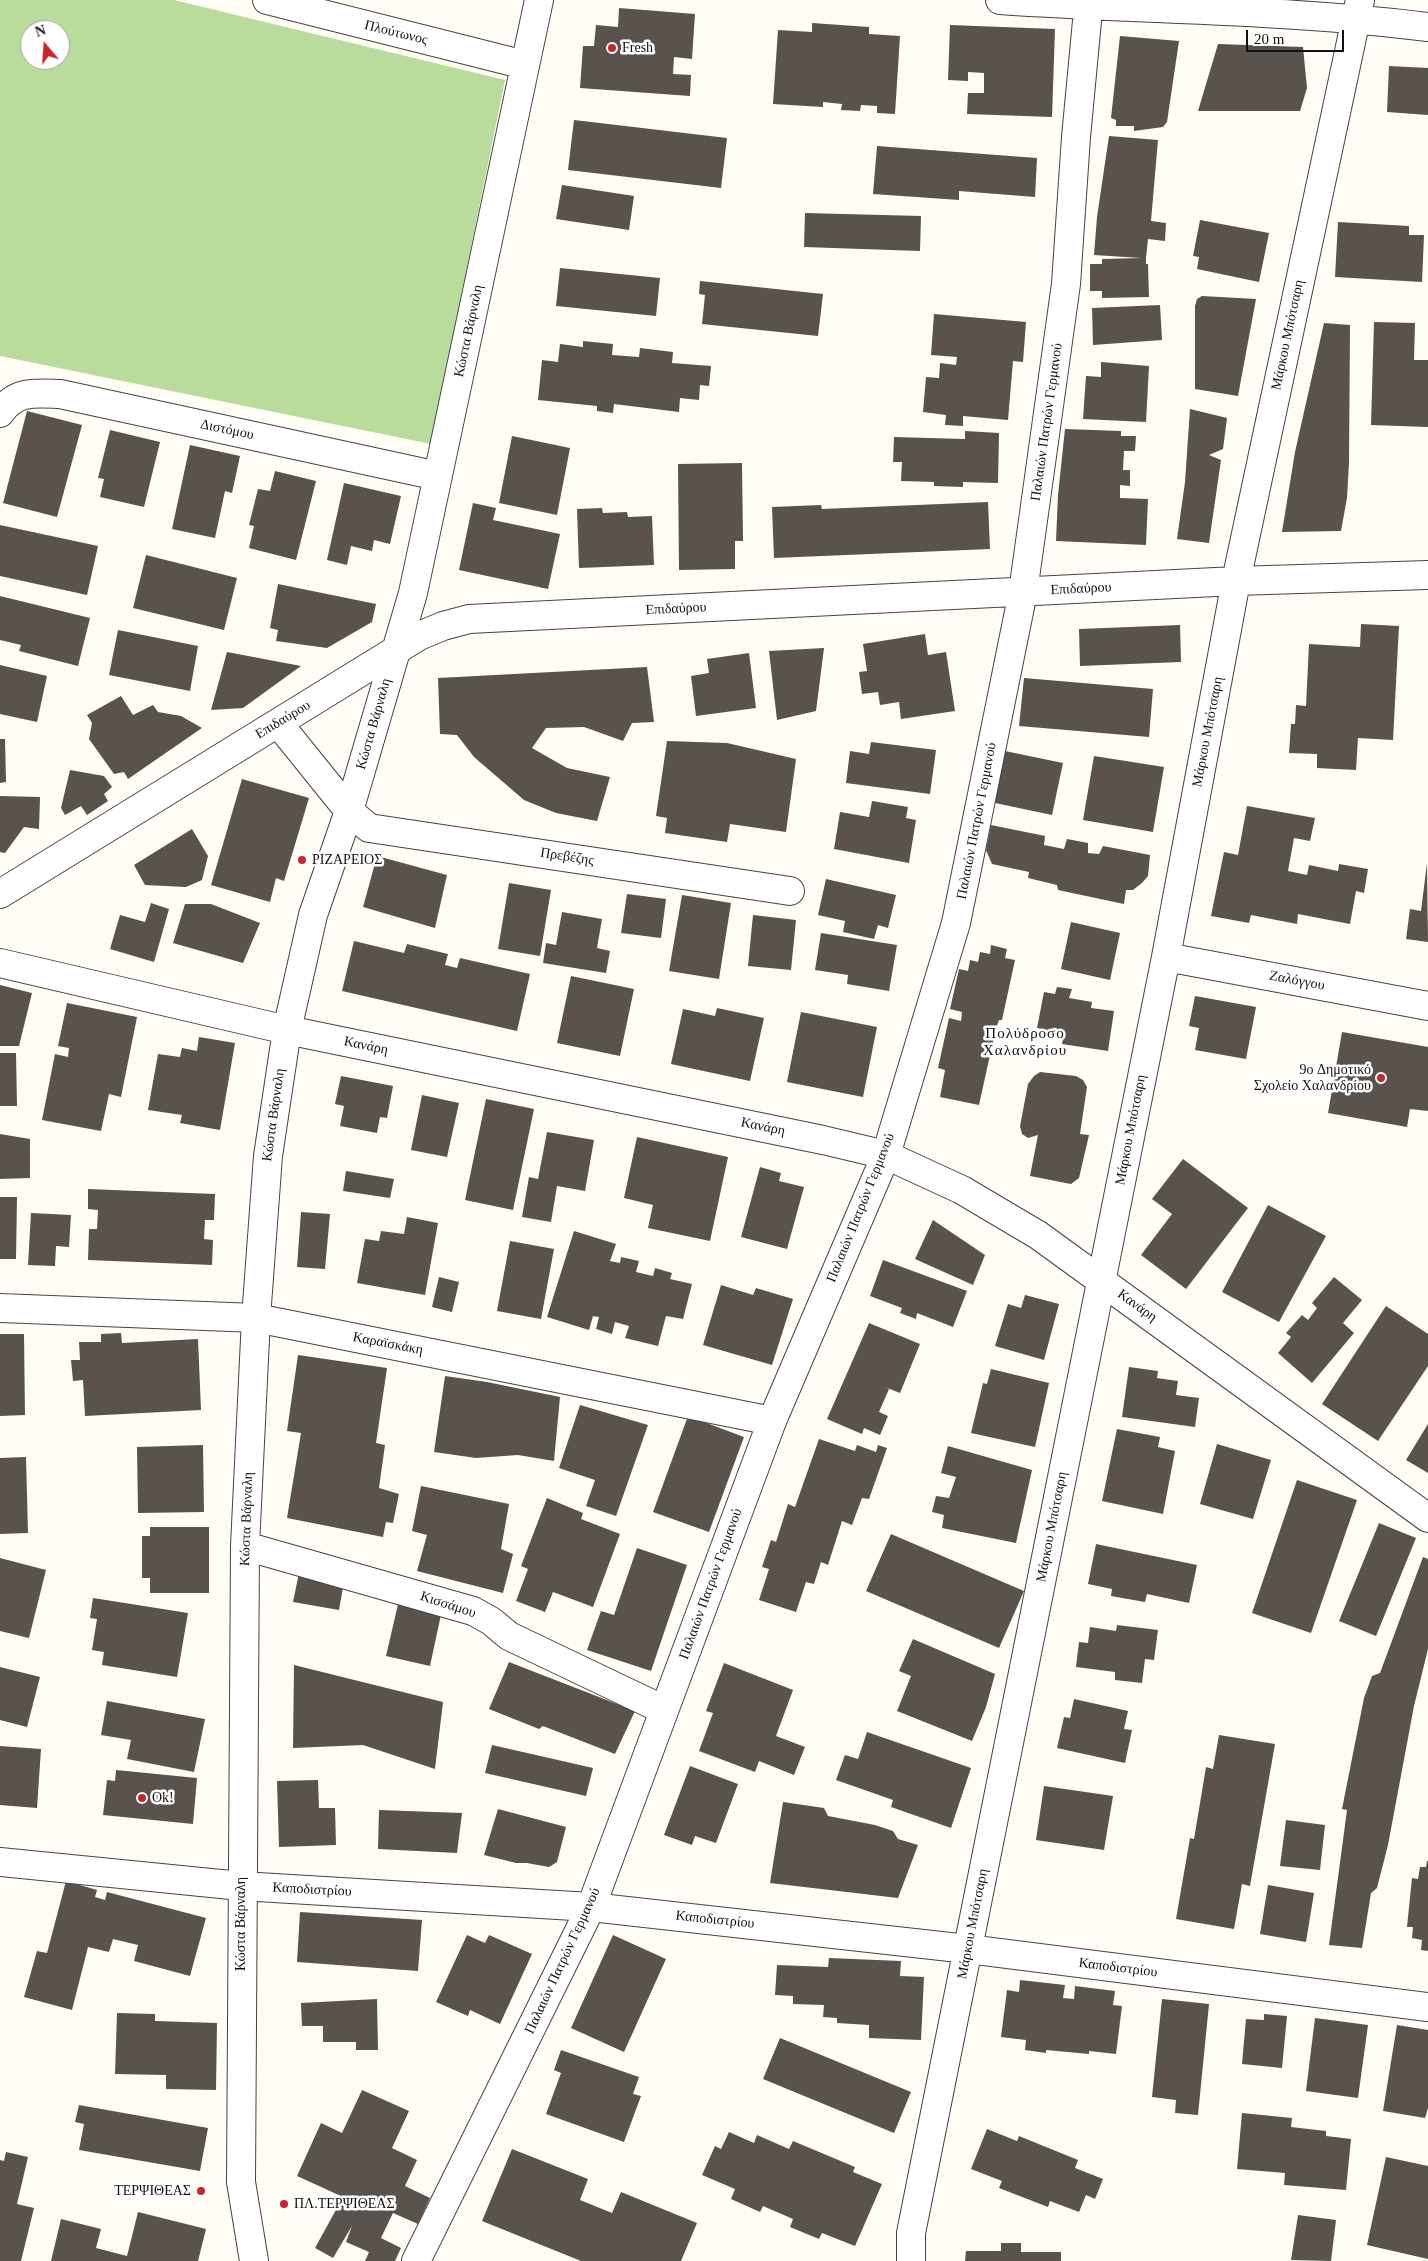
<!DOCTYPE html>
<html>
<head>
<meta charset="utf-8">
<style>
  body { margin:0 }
  #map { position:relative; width:1428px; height:2261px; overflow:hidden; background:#fffdf5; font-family:"Times New Roman",serif }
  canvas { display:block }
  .north { position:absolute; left:20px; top:20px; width:50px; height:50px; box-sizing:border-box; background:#fff; border:1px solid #a0a0a0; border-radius:50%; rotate:342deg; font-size:14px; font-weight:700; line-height:20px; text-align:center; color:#111 }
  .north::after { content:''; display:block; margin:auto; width:18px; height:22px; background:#c4262e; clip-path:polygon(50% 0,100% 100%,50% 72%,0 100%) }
  .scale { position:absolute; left:1246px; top:30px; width:98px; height:22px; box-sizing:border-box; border:2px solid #111; border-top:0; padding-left:6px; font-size:15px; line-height:18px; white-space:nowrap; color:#111; -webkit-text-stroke:4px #fff; paint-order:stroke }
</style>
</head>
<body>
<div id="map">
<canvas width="1428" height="2261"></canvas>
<div class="north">N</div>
<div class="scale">20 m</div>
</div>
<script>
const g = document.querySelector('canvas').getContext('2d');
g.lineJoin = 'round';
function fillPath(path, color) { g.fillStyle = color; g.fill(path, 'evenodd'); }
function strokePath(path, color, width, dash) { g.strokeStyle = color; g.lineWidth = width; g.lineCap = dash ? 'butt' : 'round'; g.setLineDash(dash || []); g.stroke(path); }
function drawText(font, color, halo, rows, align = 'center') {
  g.font = font + ' "Times New Roman",serif'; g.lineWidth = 5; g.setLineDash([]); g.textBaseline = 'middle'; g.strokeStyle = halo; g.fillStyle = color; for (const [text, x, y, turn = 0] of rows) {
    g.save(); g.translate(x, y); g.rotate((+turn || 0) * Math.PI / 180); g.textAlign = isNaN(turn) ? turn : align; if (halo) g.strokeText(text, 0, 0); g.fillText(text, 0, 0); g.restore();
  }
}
fillPath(new Path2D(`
  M0 0H174L505 80 431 444 0 356ZM30 30H60V60H30Z`), '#b9dc9c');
fillPath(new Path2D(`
  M619 8 695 14 692 59 674 57 673 74 691 75 690 96 580 88 583 46H594L596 25 618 27Z
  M812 23 869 27V34L900 36 895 114 877 113V106L861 105 860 111 841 110 842 104 823 102V107L773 104 778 30 812 32Z
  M950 25 1055 29 1052 117 967 114 968 93H984V73L968 72V81L948 80Z
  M1120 36 1179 41 1167 122 1163 127 1134 131V126H1116V120L1111 118Z
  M1218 44 1303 47 1307 88 1300 111H1198Z
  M1389 66 1428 68V115L1387 112Z
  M574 120 727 138 721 188 568 170Z
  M1109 136 1158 140 1151 221 1166 223 1165 241 1148 239 1146 258V264H1148L1149 297 1102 298V291H1090V264H1102V259L1141 258 1094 255 1097 217Z
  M877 146 1037 158 1035 197 959 191V200L873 194Z
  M562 185 634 196 629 230 556 219Z
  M805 213 921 216 920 251 804 247Z
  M1200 220 1269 233 1259 282 1197 269 1199 257 1193 256Z
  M1338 222 1409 226V235H1424L1422 282 1335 277Z
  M560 268 660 278 656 316 556 306Z
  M700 281 823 294 818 336 702 324 705 295 699 294Z
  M1202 296 1256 299 1238 396 1195 389V306L1197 299Z
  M1160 305 1162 340 1093 345 1092 308Z
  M934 314 1026 322 1023 362 1013 361 1008 420 963 416V426L945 425 946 415 923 412 926 377 939 378 940 363 956 365 957 357 931 355Z
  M1374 322 1415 323 1414 360H1428V427L1371 425Z
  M1324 323 1350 325 1349 463 1347 498 1341 531 1282 532 1295 452Z
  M583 341 613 344 612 355 639 357 640 348 673 352 672 363 711 366 709 386 700 385 699 400 680 398 679 412 614 404 613 413 597 411V406L538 400 542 360 558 362 560 344 583 347Z
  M1101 362 1149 366 1146 422 1083 419 1086 376 1101 377Z
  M1190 409 1227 418 1223 449 1209 455 1221 460 1209 543 1177 539 1185 482Z
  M27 411 82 425 57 517 3 503Z
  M1065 429 1121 431V436H1136L1135 451H1124L1123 470H1130V486L1120 485V498L1148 499 1146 545 1056 541 1058 495Z
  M110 430 160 442 144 507 100 497 104 479 98 478Z
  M965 431 999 433 998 483 963 482V487L934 486V482L901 481 902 462H893L894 437 965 439Z
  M512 436 570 448 557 515 499 503Z
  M190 445 240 456 232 493 225 491 215 538 172 529Z
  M742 463 743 541H735V569L679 570 678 464Z
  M275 471 316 481 296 560 249 548 254 526 249 525 258 489 270 491Z
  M344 483 401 496 390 544 374 540 372 551 351 546 347 565 327 560Z
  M988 502 990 549 774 558 772 507 821 505 822 509Z
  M473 503 496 508 493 520 560 534 548 589 459 570Z
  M602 508 603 513 627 512 628 517 652 516 654 565 579 568 577 509Z
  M0 525 98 546 87 595 0 576Z
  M146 555 237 578 224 630 133 608Z
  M278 584 376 604 372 622 327 648 276 641 278 630 270 628Z
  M0 596 90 618 78 666 19 651 21 645 0 640Z
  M1361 624 1399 626 1393 740 1358 738 1356 770 1317 768V754L1289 753 1291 724H1295L1296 705 1306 706 1309 644 1360 647Z
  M1180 625 1181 662 1080 666 1079 629Z
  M118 630 198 646 190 691 109 675Z
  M925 634 928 655 946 652 955 711 901 719 899 702 880 705 878 692 862 694 859 672 867 671 863 644Z
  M824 648 816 711 777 720 769 651Z
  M227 652 301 666 243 708 211 710Z
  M749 653 756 708 696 716 691 676 709 673 707 659Z
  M0 665 47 676 37 722 0 714Z
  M647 667 654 722 632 723 623 741 584 727 546 728 532 748 567 768 610 777 597 821 556 813 524 800 474 757 457 735 440 734 438 678Z
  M1024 678 1153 689 1149 737 1019 726Z
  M121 696 133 715 153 705 158 712 181 716 202 728 128 779 124 772 114 774 89 739 92 723 87 715Z
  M0 739H5L6 782 0 783Z
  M667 741 727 743 796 759 786 832 730 824 727 842 665 833 667 818 656 816Z
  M871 742 936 750 930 794 846 783 850 751 869 754Z
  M1005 751 1063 763 1052 815 995 803Z
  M1094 756 1164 767 1153 832 1083 820Z
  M70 770 104 776 112 787 104 794 108 801 87 815 81 806 65 815 61 808Z
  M242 779 309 798 284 881 276 878 270 902 211 885Z
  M0 796 40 797 39 829 24 827 5 853 0 852Z
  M872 801 908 807 906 818 916 820 909 863 834 849 840 812 869 817Z
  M1247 806 1315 818 1310 841 1294 838 1288 871 1307 875 1309 865 1338 871 1339 864 1368 869 1364 893 1356 891 1350 924 1298 914 1297 924 1251 915 1249 923 1211 916 1224 852 1238 855Z
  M991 825 1045 836 1044 845 1064 849 1067 839 1088 843V853L1099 854 1103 846 1150 855 1148 876 1142 883 1133 890H1126L1124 904 1058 890 1057 885 1028 878 1029 872 992 864 986 850Z
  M192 829 208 856 202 880 186 887 145 885 134 865Z
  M377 856 447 875 435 928 363 907Z
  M1427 863 1428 942 1406 939 1410 909 1421 911Z
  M826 879 896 895 888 928 878 925 874 939 843 932 845 921 818 915Z
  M509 883 551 890 540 956 498 949Z
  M627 894 666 899 661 938 621 933Z
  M682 895 731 903 719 979 669 971Z
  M151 903 169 909 154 962 110 949 120 915 145 922Z
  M185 904H211L260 923 243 963 173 943Z
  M562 912 602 919 597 948 610 951 606 973 543 963 546 943 556 945Z
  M753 915 796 920 791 970 748 966Z
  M1071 922 1120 933 1110 980 1061 969Z
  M821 933 897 945 889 991 847 984 848 975 815 970Z
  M354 941 404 953 407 944 448 954 445 965 457 968 460 958 530 974 517 1031 342 991Z
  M991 945 1007 949 1005 958 1015 960 1002 1020H999L996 1028 979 1105 940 1097 945 1070 938 1068 949 1018 961 1021 962 1012 950 1009 959 969 968 971 970 960 978 962 980 952 990 954Z
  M571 976 634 989 620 1056 557 1043Z
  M0 985 32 993 19 1046H0Z
  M1057 987 1072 989 1069 998 1092 1002 1091 1008 1114 1011 1108 1051 1062 1044 1064 1033 1037 1028 1044 992 1055 994Z
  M1195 996 1256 1007 1246 1059 1195 1050 1199 1028 1189 1026Z
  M67 1003 137 1017 121 1097 109 1094 101 1131 42 1120 55 1054 68 1057 69 1048 58 1046Z
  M717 1008 764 1018 750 1081 671 1064 683 1009 715 1016Z
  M801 1012 877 1027 863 1097 787 1082Z
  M1342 1032 1428 1047V1111L1410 1109 1407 1127 1328 1113Z
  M199 1037 235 1043 220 1130 180 1123 182 1115 148 1110 158 1054 180 1057 182 1048 197 1051Z
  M0 1053H16L17 1106H0Z
  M1040 1072 1076 1076 1083 1080 1087 1087 1080 1134 1089 1135 1079 1178 1071 1184 1030 1176 1038 1135 1028 1138 1022 1134 1020 1126 1028 1084 1034 1076Z
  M341 1076 393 1086 387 1118 380 1117 377 1133 340 1126 344 1106 335 1104Z
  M422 1095 459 1103 447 1157 411 1150Z
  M486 1099 534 1109 513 1210 465 1200Z
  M547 1132 594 1140 585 1191 557 1186 551 1222 522 1217 529 1177 538 1179Z
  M0 1134 30 1139V1178L0 1179Z
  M637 1137 728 1157 710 1241 648 1228 653 1205 624 1198Z
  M1183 1159 1248 1208 1186 1289 1141 1255 1172 1214 1152 1199Z
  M760 1167 781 1173 779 1181 804 1187 787 1249 741 1237Z
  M346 1171 394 1179 390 1198 343 1191Z
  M88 1189 215 1194 214 1220H205L204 1239 213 1240 212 1265 88 1260 89 1229H97L98 1210 88 1209Z
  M0 1197H17L16 1259H0Z
  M1268 1205 1326 1236 1279 1322 1222 1292Z
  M301 1212 330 1214 325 1269 297 1267Z
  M31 1213 71 1215 69 1247 56 1246 55 1266 28 1265Z
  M407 1217 438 1223 425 1295 357 1283 365 1239 379 1241 381 1231 404 1234Z
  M933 1220 985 1255 973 1285 915 1259Z
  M574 1231 616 1244 610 1261 620 1263 621 1257 639 1261 636 1272 653 1276 655 1268 672 1273 670 1279 692 1284 683 1319 666 1316 658 1346 625 1338 629 1326 615 1322 612 1334 596 1329 599 1317 593 1316 589 1330 547 1317Z
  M510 1241 554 1249 541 1319 497 1311Z
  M883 1260 967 1291 953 1327 917 1313 916 1319 900 1313 902 1308 870 1296Z
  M439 1277 459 1282 452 1312 432 1307Z
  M1334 1277 1362 1300 1343 1323 1354 1333 1312 1383 1278 1353 1291 1337 1286 1333 1302 1315 1308 1320 1317 1308 1312 1303Z
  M721 1285 753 1295 756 1288 793 1299 772 1365 703 1345Z
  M1025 1295 1059 1304 1044 1360 995 1346 1008 1304 1021 1308Z
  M1386 1306 1428 1334V1366L1378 1441 1322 1404Z
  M869 1323 920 1344 900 1393 885 1387 889 1389 879 1412 888 1416 880 1435 864 1428 862 1434 827 1419Z
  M121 1333 122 1343 198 1339 201 1410 85 1416 83 1380 73 1381 71 1360H80L79 1342H101V1334Z
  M0 1334H24L25 1415 0 1416Z
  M298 1355 387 1368 376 1443 385 1445 379 1488 399 1494 393 1523 386 1522 383 1537 287 1518 301 1433 287 1431Z
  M1129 1367 1158 1371 1157 1378 1178 1381 1176 1395 1199 1398 1195 1427 1122 1417Z
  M991 1369 1049 1383 1035 1447 971 1433 983 1383 987 1384Z
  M445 1376 487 1382 560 1397 554 1461 518 1455 476 1458 434 1452Z
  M580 1405 648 1425 616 1516 586 1506 595 1480 559 1468Z
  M688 1416 744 1437 709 1532 653 1512Z
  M1428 1424V1473L1406 1460Z
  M1117 1429 1160 1437 1158 1447 1175 1451 1163 1514 1102 1501Z
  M819 1439 855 1451 857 1445 876 1452 878 1445 887 1448 869 1499 862 1498 852 1525 842 1521 828 1565 821 1562 814 1584 806 1582 796 1612 759 1600 769 1569 762 1567 771 1540 776 1542 788 1504 795 1507Z
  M1217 1444 1271 1460 1253 1519 1200 1504Z
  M203 1445 204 1512 138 1513 137 1447Z
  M948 1446 1032 1470 1016 1543 942 1528 944 1515 932 1512 936 1496 949 1498 956 1477 941 1473Z
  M26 1457 28 1533 0 1534V1458Z
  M1297 1480 1357 1500 1311 1633 1252 1613Z
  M421 1486 509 1504 501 1549 513 1554 503 1593 417 1571 427 1535 412 1531Z
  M547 1498 583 1513 581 1519 620 1534 593 1607 553 1592 545 1612 516 1601 528 1569 521 1566Z
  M1379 1523 1416 1538 1376 1636 1339 1621Z
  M150 1527H209V1593H150V1578H142V1536H150Z
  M891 1534 1024 1591 999 1648 866 1591Z
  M1096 1544 1197 1565 1189 1603 1147 1594 1145 1602 1111 1596 1112 1589 1088 1584Z
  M637 1548 687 1565 651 1671 587 1650 601 1611 614 1615Z
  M1423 1557 1428 1559V1649L1414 1706 1388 1845 1377 1888 1371 1893 1362 1948 1329 1945 1347 1810 1342 1809 1364 1698 1372 1676 1380 1673Z
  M0 1558 46 1570 29 1638 0 1631Z
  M300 1568 345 1576 339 1610 293 1602Z
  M93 1598 188 1613 177 1677 102 1665 104 1652 92 1650 97 1619 90 1618Z
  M399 1600 442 1610 430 1666 386 1656Z
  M1117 1625 1158 1630 1154 1660 1145 1659 1142 1683 1115 1680V1672L1076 1667 1079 1642 1088 1643 1090 1627 1116 1631Z
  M913 1639 995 1674 986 1707 972 1741 897 1711 911 1676 899 1671Z
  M509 1662 635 1711 615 1754 543 1726 539 1729 489 1709Z
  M724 1663 793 1690 776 1736 805 1747 794 1775 759 1761 755 1772 699 1751 713 1713 706 1711Z
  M294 1665 443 1702 435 1769 363 1745 293 1748Z
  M0 1667 40 1677 27 1727 0 1720Z
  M1074 1699 1128 1711 1124 1729 1132 1730 1125 1763 1057 1748 1064 1717 1070 1718Z
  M107 1701 205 1719 194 1772 127 1759 131 1740 101 1735Z
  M867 1732 971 1768 951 1828 891 1807 893 1800 836 1780 845 1755 858 1759Z
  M1219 1735 1275 1744 1250 1886 1242 1884 1234 1929 1176 1919 1190 1838 1194 1839 1206 1767 1213 1769Z
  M492 1745 593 1768 586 1796 485 1773Z
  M0 1746 41 1749 37 1808 0 1805Z
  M690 1766 738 1784 716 1843 695 1836 692 1845 664 1835Z
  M116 1770 197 1778 193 1824 103 1815 107 1780 115 1781Z
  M318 1780 319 1808H335L336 1845 279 1847 277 1781Z
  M1044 1786 1113 1796 1104 1850 1036 1840Z
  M783 1802 824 1808 828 1816 875 1825 893 1831 898 1839 918 1845 898 1898 770 1883Z
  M498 1809 566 1827 557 1862 549 1867 527 1863H516L484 1855Z
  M379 1810 462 1813 457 1853 378 1849Z
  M1286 1820 1325 1825 1320 1870 1280 1866Z
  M1427 1861H1428V1951L1421 1950 1422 1940 1412 1938 1413 1927H1407L1412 1878 1418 1879 1420 1867H1426Z
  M66 1881 97 1890 95 1897 105 1900 107 1892 206 1918 190 1976 134 1961 138 1945 113 1939 109 1952 88 1947 72 2010 24 1997 37 1951 47 1953Z
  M1268 1885 1314 1893 1306 1942 1260 1934Z
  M300 1912 422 1920 418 1971 297 1962Z
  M467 1935 485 1943 489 1935 532 1954 500 2024 470 2010 468 2016 436 2002Z
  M613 1935 666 1959 624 2052 571 2028Z
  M829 1958 901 1961 900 1976 924 1977 921 2040 869 2038V2025L837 2023V2018L823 2017 824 2005 793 2004V1996L775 1995 777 1965 828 1967Z
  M1020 1980 1065 1985 1063 1998 1074 1999 1075 1986 1115 1991 1113 2005 1122 2006 1116 2054 1089 2051V2054L1046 2050V2053L1025 2050 1026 2040 1001 2037 1007 1990 1019 1992Z
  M377 1999 378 2050H356V2042H323V2026H302L301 2003Z
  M1162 1999 1209 2004 1198 2115 1175 2113 1176 2100 1152 2097Z
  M117 2013 155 2014V2021L217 2023 216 2090 166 2089V2075L115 2074Z
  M1264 2014 1287 2016 1282 2068 1242 2064 1246 2019 1264 2020Z
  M1315 2018 1368 2025 1358 2098 1306 2091Z
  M1397 2025 1428 2030V2108L1425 2118 1383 2111Z
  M780 2038 911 2092 894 2133 763 2079Z
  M561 2050 639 2077 633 2094 641 2096 624 2142 546 2114 561 2073 554 2070Z
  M362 2090 409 2111 392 2148 417 2160 405 2186 430 2198 418 2224 393 2213 381 2238 401 2248 395 2261H365L369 2252 346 2242 352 2226 333 2258 315 2248 343 2197 297 2176 321 2123 342 2133Z
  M79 2105 208 2128 200 2171 79 2150 84 2124 75 2122Z
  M1242 2113 1292 2118 1291 2127 1326 2131V2136L1351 2139 1346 2190 1284 2185 1285 2173 1237 2169Z
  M987 2129 1017 2141 1019 2136 1078 2160 1075 2168 1103 2179 1095 2199 1086 2195 1079 2212 1050 2201 1048 2207 999 2188 1002 2181 971 2169Z
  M729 2132 754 2143 757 2135 789 2149 793 2141 855 2167 853 2172 882 2184 855 2246 822 2233 819 2239 790 2227 793 2219 763 2206 760 2212 731 2199 735 2189 702 2175 715 2146 721 2149Z
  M512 2149 588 2179 580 2200 612 2213 621 2192 697 2223 681 2261H581L482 2221Z
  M6 2152 28 2157 17 2204 34 2208 21 2261H0V2160L4 2161Z
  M1386 2157 1428 2166V2259L1367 2245Z
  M138 2212 206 2229 198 2261H51L61 2219 101 2229 96 2248 127 2256Z
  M1298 2215 1336 2220 1331 2261 1291 2260Z
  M1001 2243H1021V2252H1061V2261H965L966 2251H1001Z`), '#5a524d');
const minor = new Path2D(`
  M267 0 525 65
  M1000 0C1142 10 1286 9 1428 27
  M0 413C16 390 35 393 60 394L438 476
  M278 723 349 811 369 828 790 891
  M0 894 419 636 443 626 469 619 1236 581 1428 575
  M1166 957 1428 1006
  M0 963 287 1030 823 1140 886 1155 962 1190 1038 1235 1428 1518
  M0 1308 256 1318 772 1421
  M245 1546 473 1611 491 1621 509 1636 664 1710
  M0 1862 241 1886 591 1907 968 1949 1428 2007
  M254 2261 241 2182 245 1546 256 1318 268 1156 287 1030 313 915 349 811 413 593 539 0
  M416 2261 591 1907 772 1421 886 1155 956 923 1023 592 1066 284 1076 137 1089 0
  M911 2261V2233L1166 957 1236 581 1360 0`);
strokePath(minor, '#444', 30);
strokePath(minor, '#fff', 28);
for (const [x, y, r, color] of [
  [612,48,5,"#c4262e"],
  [302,860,5,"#c4262e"],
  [1381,1078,5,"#c4262e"],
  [142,1798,5,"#c4262e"],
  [201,2191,5,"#c4262e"],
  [284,2204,5,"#c4262e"]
]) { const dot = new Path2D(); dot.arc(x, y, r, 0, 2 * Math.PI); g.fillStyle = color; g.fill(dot); strokePath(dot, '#fff', 2); }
drawText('14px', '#111', '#fff', [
  ["Πλούτωνος",396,33,14],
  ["Κώστα Βάρναλη",469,331,-78],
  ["Μάρκου Μπότσαρη",1288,335,-78],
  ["Παλαιών Πατρών Γερμανού",1047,422,-82],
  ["Διστόμου",227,430,12],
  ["Επιδαύρου",1081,589,-3],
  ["Επιδαύρου",676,609,-3],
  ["Επιδαύρου",283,720,-31],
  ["Κώστα Βάρναλη",374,724,-74],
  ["Μάρκου Μπότσαρη",1208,732,-79],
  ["Παλαιών Πατρών Γερμανού",977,821,-79],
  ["Πρεβέζης",567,857,9],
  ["Ζαλόγγου",1297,981,11],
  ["Κανάρη",366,1046,12],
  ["Κώστα Βάρναλη",274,1115,-82],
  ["Κανάρη",763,1127,12],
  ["Μάρκου Μπότσαρη",1131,1130,-79],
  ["Παλαιών Πατρών Γερμανού",861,1208,-68],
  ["Κανάρη",1137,1306,36],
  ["Καραϊσκάκη",388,1344,11],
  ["Κώστα Βάρναλη",247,1519,-88],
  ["Μάρκου Μπότσαρη",1052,1527,-79],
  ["Παλαιών Πατρών Γερμανού",711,1584,-70],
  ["Κισσάμου",448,1605,18],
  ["Καποδιστρίου",312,1890,3],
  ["Καποδιστρίου",715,1920,6],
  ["Κώστα Βάρναλη",241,1924,-90],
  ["Μάρκου Μπότσαρη",973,1924,-79],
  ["Παλαιών Πατρών Γερμανού",563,1961,-65],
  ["Καποδιστρίου",1118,1968,7]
]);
drawText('14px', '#111', '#fff', [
  ["Fresh",622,48],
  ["ΡΙΖΑΡΕΙΟΣ",312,860],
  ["9ο Δημοτικό",1371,1070,"right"],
  ["Σχολείο Χαλανδρίου",1371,1086,"right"],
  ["Ok!",152,1798],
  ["ΤΕΡΨΙΘΕΑΣ",191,2191,"right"],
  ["ΠΛ.ΤΕΡΨΙΘΕΑΣ",294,2204]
], 'left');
g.letterSpacing = '1px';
drawText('15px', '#111', '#fff', [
  ["Πολύδροσο",1025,1034],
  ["Χαλανδρίου",1025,1051]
]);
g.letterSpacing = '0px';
</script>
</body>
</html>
